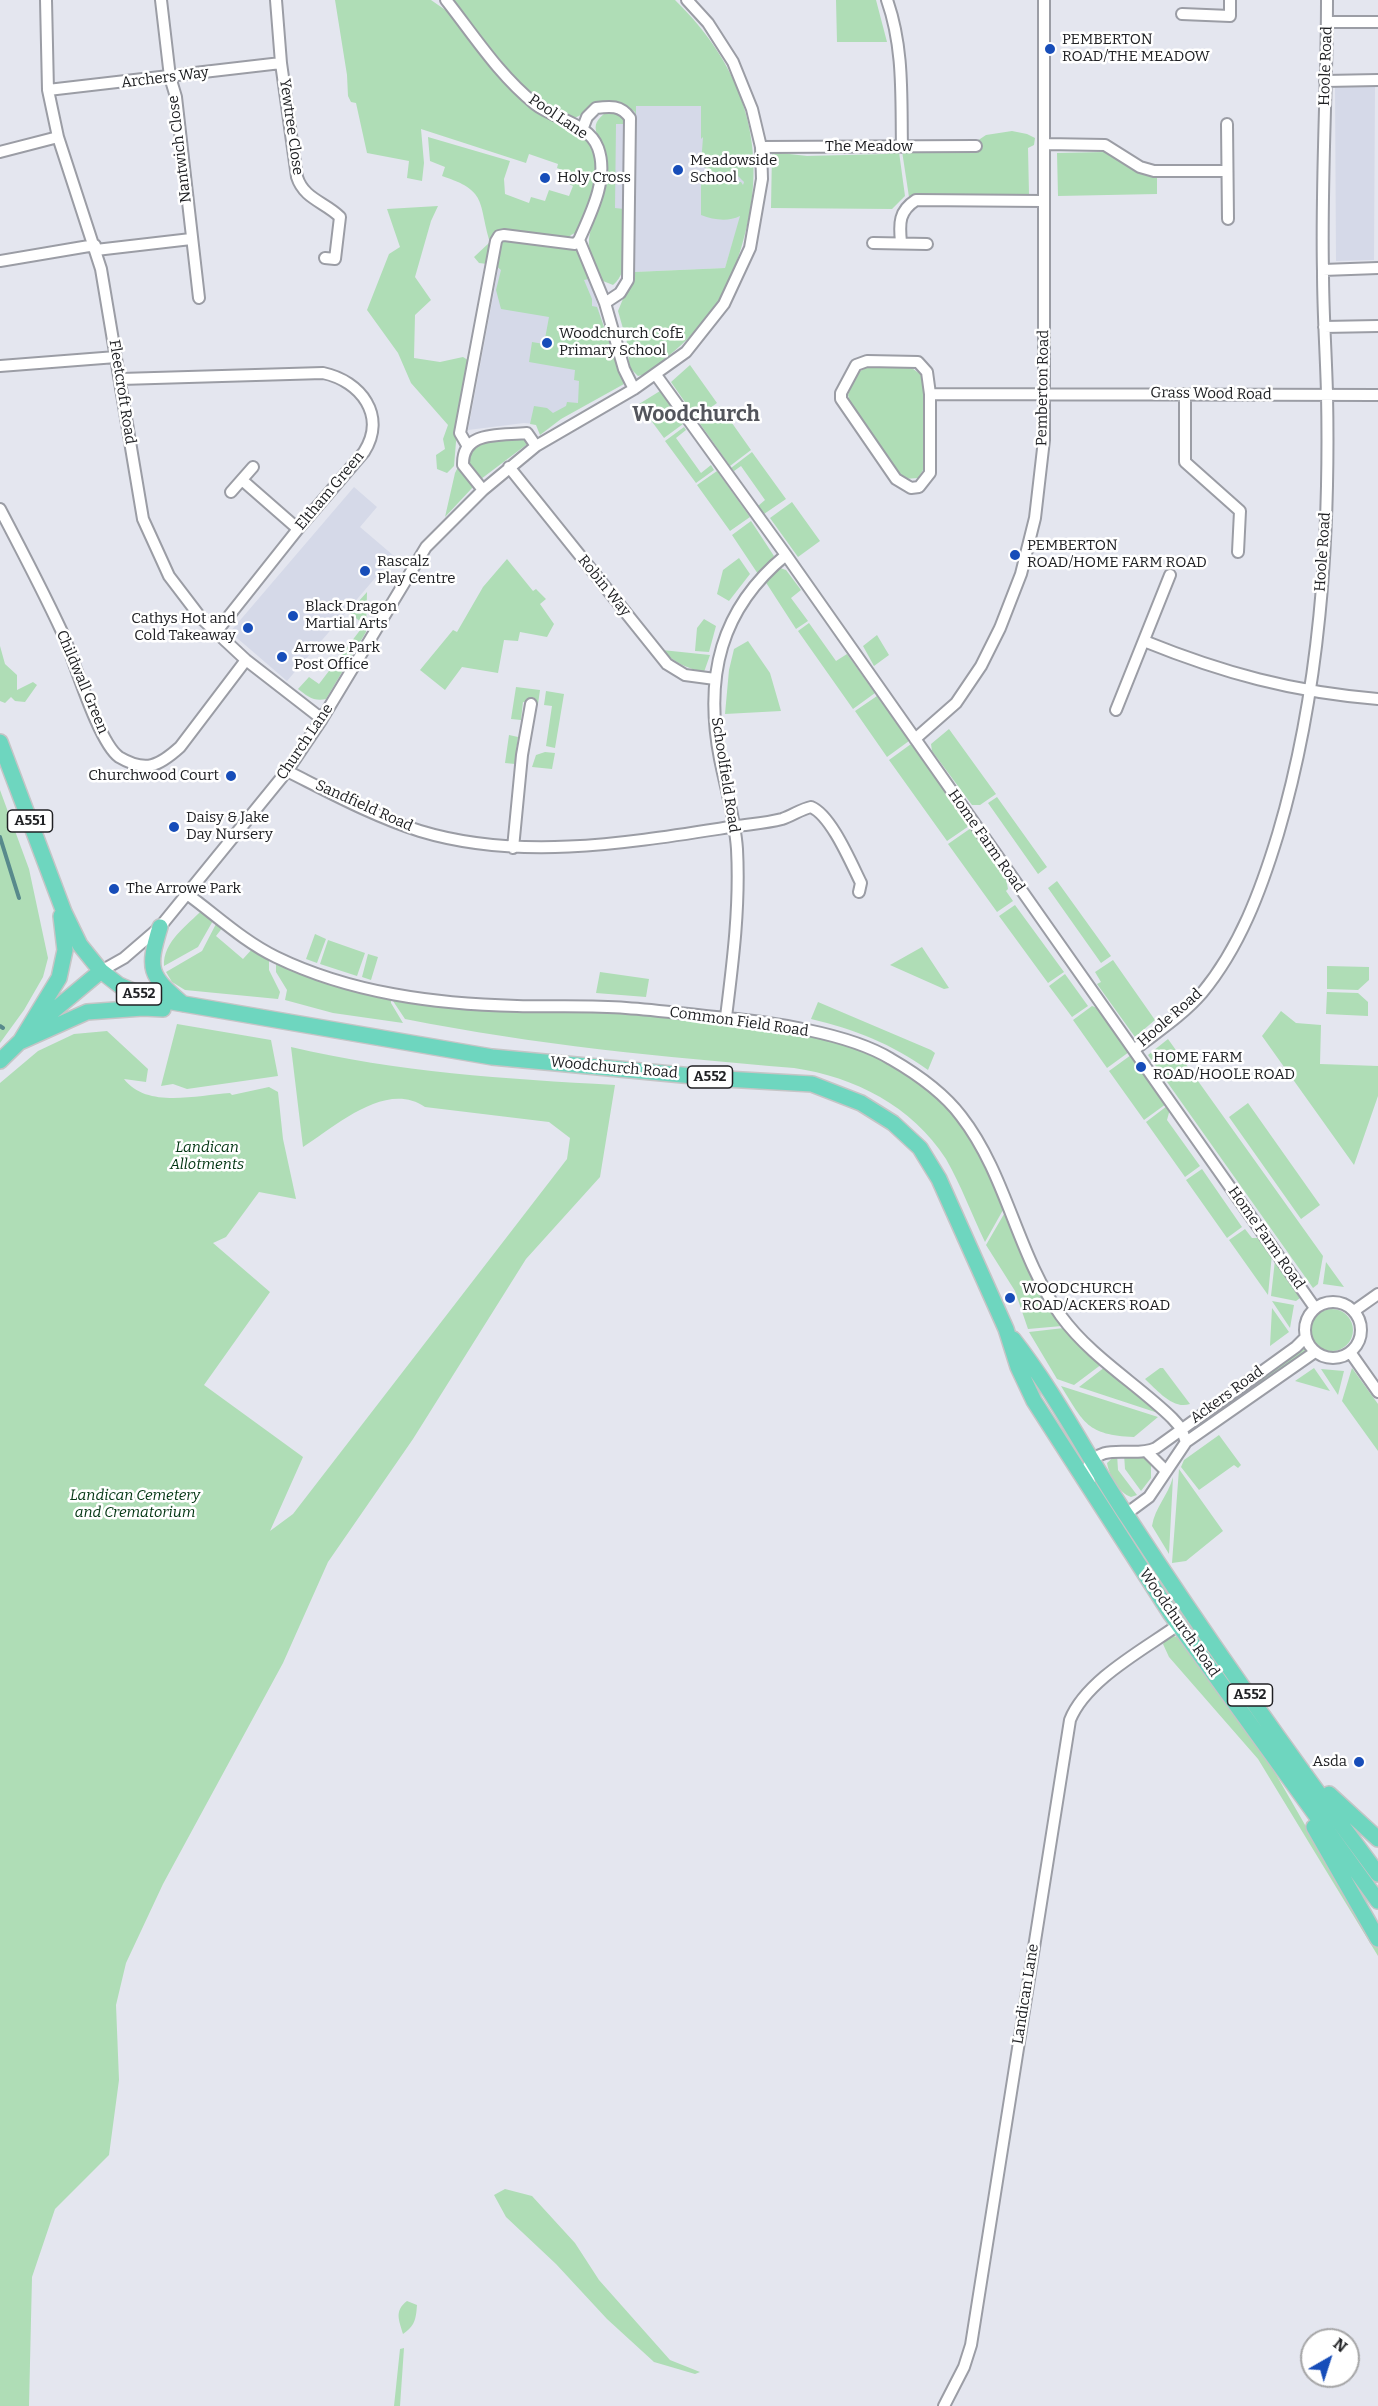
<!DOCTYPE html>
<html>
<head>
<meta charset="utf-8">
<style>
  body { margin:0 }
  #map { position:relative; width:1378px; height:2406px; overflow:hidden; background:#e4e6ef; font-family:Bitter,serif }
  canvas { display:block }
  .north { position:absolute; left:1300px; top:2328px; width:60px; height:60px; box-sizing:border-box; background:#fff; border:2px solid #a6a6a7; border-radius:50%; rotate:39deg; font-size:16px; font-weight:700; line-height:24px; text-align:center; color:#202124 }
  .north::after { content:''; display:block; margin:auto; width:21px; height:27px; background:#174db9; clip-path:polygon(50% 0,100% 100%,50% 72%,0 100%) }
</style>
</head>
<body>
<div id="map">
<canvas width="1378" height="2406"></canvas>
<div class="north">N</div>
</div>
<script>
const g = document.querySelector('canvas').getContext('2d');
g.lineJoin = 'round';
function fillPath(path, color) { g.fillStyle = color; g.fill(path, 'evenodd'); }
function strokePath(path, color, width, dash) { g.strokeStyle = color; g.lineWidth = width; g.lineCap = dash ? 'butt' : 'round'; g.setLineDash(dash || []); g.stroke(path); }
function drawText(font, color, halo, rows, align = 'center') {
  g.font = font + ' Bitter,serif'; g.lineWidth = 5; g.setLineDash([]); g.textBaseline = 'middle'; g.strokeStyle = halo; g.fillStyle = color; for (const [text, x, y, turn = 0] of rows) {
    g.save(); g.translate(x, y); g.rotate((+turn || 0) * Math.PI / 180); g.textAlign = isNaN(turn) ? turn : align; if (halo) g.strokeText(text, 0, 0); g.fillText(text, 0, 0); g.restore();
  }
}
fillPath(new Path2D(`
  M730 84 744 182 740 219 725 268 634 272 604 270 610 102Z
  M1375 86 1374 260 1336 261 1335 87Z
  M503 243 582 252 620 382 536 424 524 423 468 430Z
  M354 487 377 507 360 527 394 556 287 681 230 632Z`), '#d5d9e8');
fillPath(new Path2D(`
  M335 0H431L454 16 495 72 535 111 585 137 595 147 599 180 579 231 571 235 566 241 583 255H591C585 235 594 225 598 206 601 191 600 174 602 159 604 135 583 128 608 111L621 113 624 124H616L615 208 624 209C624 230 632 271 613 285L603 281 596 268 593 278 584 280 592 299V306L597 307 624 384 561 419 540 435 536 425 530 424 534 406 547 408 553 413 566 406 567 402 578 403 579 381 574 380 575 370 529 362 532 342 544 344 549 317 501 309 496 290 501 270 495 265 479 263 474 257 490 242C478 202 488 191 442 176L445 167 430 161 428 137 510 161 504 179 505 194 529 203 531 197 545 201 549 190 569 196 573 186 567 183 570 173 557 168 558 164 529 154 526 163 421 129 424 163 422 181 407 178 409 161 367 153 356 103 351 102 348 96 347 75Z
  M454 0H675C745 68 771 151 742 245 734 274 720 303 700 326 684 344 665 359 646 374L638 376 629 367 628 346 618 311 634 272 725 268 740 216C728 222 714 220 701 215V173L713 182H741L743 185 744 182 734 172H712L701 165 703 137 701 139V106H636V117L635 112 627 106 600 102C591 106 581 118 572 118 532 115 473 32 454 0Z
  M836 0H876L887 42H837Z
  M1012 131 1027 134 1035 138 1034 145 1028 148 1029 194H917L909 197 902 151 968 147 986 135Z
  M892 151 899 152 905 196 892 209 771 208 772 152 807 156 886 154Z
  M1105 152 1137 171 1157 176V194L1058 196 1057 153Z
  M438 206 431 221 415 277 431 300 415 315 414 358 440 362 463 357 471 362 456 442 454 466 447 473 437 469 436 455 445 449 443 439 448 425 411 383 398 353 367 310 389 254 400 247 387 209Z
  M690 365 717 403 696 418 671 382Z
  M868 366H909L923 376 925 467 918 478 904 479 852 408 848 395 856 374Z
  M660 391 683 424 664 438 639 404Z
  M720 406 751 450 730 466 698 421Z
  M684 427 686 430 676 438 701 473 711 465 714 470 696 483 665 441Z
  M523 437 530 442 481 479 466 461C470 438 504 440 523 437Z
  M752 452 786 499 764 514 758 506 765 500 741 466 734 471 731 468Z
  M458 467 473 487 445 517 455 473Z
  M717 471 750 517 730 531 697 485Z
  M792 502 820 541 798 557 770 518Z
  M751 521 774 556 758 574 732 535Z
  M739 558 750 574 729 601 717 594 723 570Z
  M507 559 533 591 536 589 546 599 540 604 554 624 547 637 520 632 518 641 504 640 498 673 462 667 445 690 420 670 453 630 457 632 483 587Z
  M780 568 786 570 801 590 791 598 808 621 796 629 765 581Z
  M367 592 366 632 326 699C314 702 307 696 298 689L309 677 319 684 364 625 349 612Z
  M704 619 716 626 709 652 695 651 697 628Z
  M809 623 836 661 847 654 875 693 853 709 798 631Z
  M877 635 889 655 874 666 863 646Z
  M748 641 770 673 781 711 725 714 729 670 734 649Z
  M0 646 5 664 17 675V690L33 682 37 685 25 702 15 701 11 697 5 703 0 701Z
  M662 650 710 655 704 672C687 668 674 663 662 650Z
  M516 687 540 690 538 704 523 702 521 720 511 719Z
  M546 691 564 694 555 748 546 746 552 706 544 705Z
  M877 696 909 741 887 757 855 711Z
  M949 729 996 794 980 805H972L932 751 931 744Z
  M509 735 518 737 516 752 526 754 525 765 505 763Z
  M911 744 969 826 947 841 889 760Z
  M545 752 555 753 552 769 532 767 536 755Z
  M0 790 29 869 48 958 43 977 24 1010 0 1043Z
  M997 797 1047 867 1038 874 988 803Z
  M971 828 1006 879 1008 889 1006 891 1013 901 997 912 948 844Z
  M1057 881 1111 956 1101 963 1048 888Z
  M1015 905 1064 972 1048 983 999 916Z
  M203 909 214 919 198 947 164 966C163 941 187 926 203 909Z
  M217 922 223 927 216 936 243 959 253 948 269 959V970L280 992 278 999 185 990 172 982 166 972 202 951Z
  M315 934 326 939 317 963 306 959Z
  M328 940 365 953 357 976 320 964Z
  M922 947 949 988 944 989 890 965Z
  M368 954 378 957 371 980 362 977Z
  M1113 960 1155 1020 1135 1037 1097 984 1101 982 1095 972Z
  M276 963 334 985 391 999V1003L403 1023 333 1013 285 1000 287 990 276 972Z
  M1327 966 1369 967V980L1358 990 1327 989Z
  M600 972 649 979 646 997 596 993Z
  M1065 974 1088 1006 1072 1017 1049 986Z
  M1327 992 1358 993 1368 1002V1016L1326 1014Z
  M394 996C462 1001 530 1005 598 1010 708 1018 846 1019 935 1095 970 1125 987 1169 1003 1210L985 1242C972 1215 961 1185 946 1159 912 1106 855 1077 794 1068 662 1057 536 1045 405 1019L393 1001Z
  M818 1002 931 1050 935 1053 928 1070C892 1044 854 1029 811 1019Z
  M1092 1006 1097 1008 1129 1052 1107 1068 1073 1020Z
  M1281 1011 1296 1023 1321 1025 1320 1064 1378 1066V1096L1354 1165 1262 1036Z
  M177 1024 271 1040 278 1076 187 1089 173 1084 161 1086Z
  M107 1031 148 1069 146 1082 124 1079C147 1109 197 1095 230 1093L232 1095 269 1087 278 1092 283 1139 296 1199 259 1192 226 1237 213 1243 270 1292 204 1385 303 1457 270 1531 293 1514 567 1159 570 1138 549 1122 425 1107C386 1080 336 1126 303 1147L291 1047C397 1072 506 1079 615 1085L600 1177 526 1259 413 1439 328 1562 283 1663 163 1884 126 1963 116 2005 119 2080 109 2155 55 2209 32 2277 29 2406H0V1083L38 1051 74 1034Z
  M1168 1039 1323 1256 1318 1284 1313 1288 1148 1055Z
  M1131 1055 1166 1104 1144 1120 1109 1071Z
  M1248 1103 1320 1205 1301 1219 1229 1117Z
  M1167 1106 1170 1109 1167 1120 1200 1166 1185 1177 1146 1122Z
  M1202 1169 1242 1227 1227 1238 1186 1180Z
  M1004 1214 1036 1288 1062 1326 1028 1329 1015 1291 986 1245Z
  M1245 1229 1252 1238H1260L1272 1254 1268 1295 1229 1240Z
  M1275 1260 1299 1293 1300 1298 1296 1301 1271 1296Z
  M1326 1262 1344 1287 1323 1284Z
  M1272 1301 1294 1305 1290 1328Z
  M1272 1308 1289 1332 1270 1346Z
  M1311 1330a21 21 0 1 1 42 0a21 21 0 1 1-42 0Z
  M1064 1328 1102 1364 1074 1385 1057 1379 1029 1332Z
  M1303 1347 1307 1351 1197 1428 1193 1426Z
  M1105 1367 1156 1409 1158 1413 1079 1387Z
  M1160 1368H1163L1190 1404C1173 1410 1157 1390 1145 1379Z
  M1314 1368 1330 1391 1295 1381Z
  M1352 1368 1378 1404V1451L1342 1401Z
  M1321 1369 1344 1371 1338 1395Z
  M1061 1386 1158 1417 1134 1437C1087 1435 1084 1423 1061 1386Z
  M1219 1435 1241 1465 1238 1468 1234 1465 1199 1490 1181 1467 1184 1460Z
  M1133 1453 1145 1458 1151 1465V1478L1141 1491 1125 1469 1124 1454Z
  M1117 1454 1118 1470 1137 1495 1131 1497C1119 1493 1109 1475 1107 1463Z
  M1179 1469 1223 1531 1186 1561 1172 1563Z
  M1173 1477 1169 1554 1152 1526C1155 1507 1168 1496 1173 1477Z
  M1174 1636 1179 1638 1270 1764 1339 1884 1378 1944V1956L1258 1759 1169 1657 1163 1644 1167 1637Z
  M505 2189 532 2196 575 2243 599 2280 670 2360 700 2372 695 2374 654 2362 607 2319 556 2264 506 2217 494 2195Z
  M407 2301 417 2305C416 2319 415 2326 403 2334 399 2320 394 2311 407 2301Z
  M404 2348 400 2406H394L400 2349Z`), '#afddb6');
strokePath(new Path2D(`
  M0 837 19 898
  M0 1026 3 1028`), '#588a8c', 4);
const minor = new Path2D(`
  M46 0 48 90 58 137 101 269 143 519 169 576 201 618 246 660 322 719
  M161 0 170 77 176 97 199 298
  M276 0 281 63 297 177C304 199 325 202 340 217L335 259 325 258
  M446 0C475 37 499 75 535 104 554 119 589 123 598 148 609 178 591 213 579 240L605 303 624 369 634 389
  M887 0C904 48 901 97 902 147
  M1182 14 1230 16V0
  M1327 22H1378
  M1325 81 1378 80
  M48 90 281 63
  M1227 124 1228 219
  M582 130 587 117 596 108C610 106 621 105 630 118L628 280 620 293 605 303
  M1045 144 1105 145 1140 167 1154 171H1227
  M761 147 976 146
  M0 152 58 137
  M901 242C899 223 899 211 916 200L1042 201
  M873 243 927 244
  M96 250 191 239
  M0 261 95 245
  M1323 270 1378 268
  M1324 327 1378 326
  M0 366 116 357
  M656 375 786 555 1315 1308
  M121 379 323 373C361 381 387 416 364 452L298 529 217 631
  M930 394V473L919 487 911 488 896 479 841 399V393L856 365 867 361 918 362 927 372 930 394 1378 395
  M1185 394V462L1240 511 1238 552
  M467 445 460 433 496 241 499 236 504 235 575 244 579 240
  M509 467 667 664 685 675 715 679
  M242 480 298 529
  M483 490 463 465C462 430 500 436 527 433L536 446
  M231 492 253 467
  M0 509C21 549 43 591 62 632 74 659 98 742 119 757 146 773 159 766 180 747L246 660
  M1144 641C1223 673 1293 692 1378 699
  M1116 710 1170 575
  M915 739 956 703 981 666 1000 628 1021 574 1035 518 1044 440V0
  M287 771C331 793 373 816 420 831 522 862 633 842 737 826 751 824 767 823 782 819 792 816 801 809 811 807 831 815 851 863 861 883L859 892
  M513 848 522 755 531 704
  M187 894C216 915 243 941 276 957 350 993 435 1004 517 1006 553 1007 590 1005 626 1008 656 1010 686 1014 716 1017 766 1021 849 1033 891 1059 917 1074 943 1092 961 1116 1007 1175 1017 1255 1061 1316 1091 1357 1136 1383 1172 1418L1181 1428 1186 1442
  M101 971 124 958 160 927 287 771 322 719 426 547 483 490 536 446 634 389 686 352 724 304 750 248 762 179 761 147 752 109 733 62 708 23 687 0
  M726 1017C733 961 740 906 737 849 735 819 726 789 720 759 704 677 720 609 786 555
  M1134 1050C1157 1032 1183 1015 1202 993 1240 947 1261 890 1278 834 1320 692 1330 541 1327 394 1326 353 1323 313 1323 272 1321 181 1327 91 1327 0
  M1305 1330a28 28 0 1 1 56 0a28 28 0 1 1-56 0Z
  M1354 1311 1378 1294
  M1350 1352 1378 1392
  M1147 1452 1166 1471
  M1090 1483 1087 1468C1102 1440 1132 1459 1156 1448L1296 1347 1306 1337
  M1126 1514 1149 1497 1186 1442 1315 1352
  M944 2406 964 2367 971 2345 1070 1720C1086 1680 1143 1650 1178 1625`);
const primary = new Path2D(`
  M0 742 64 912 80 945 101 971 119 985 149 998 492 1057 725 1079 812 1084 861 1103 893 1123 920 1148 939 1179 1006 1329 1018 1367 1034 1401 1170 1613 1378 1901
  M160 927C147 970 149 975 183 1004
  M20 1042 87 1012 143 1008 163 1009
  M20 1042 59 978 65 950 61 916
  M0 1061 40 1022 101 971
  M1013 1339C1057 1395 1089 1460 1129 1519 1208 1640 1292 1759 1378 1874
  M1329 1794 1378 1839
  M1314 1827 1378 1939`);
strokePath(minor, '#9b9da5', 14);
strokePath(primary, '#c5c5c6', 18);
strokePath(minor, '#fff', 10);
strokePath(primary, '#6ed6bf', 15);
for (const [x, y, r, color] of [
  [1050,49,6,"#174db9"],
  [678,170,6,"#174db9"],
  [545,178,6,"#174db9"],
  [547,343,6,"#174db9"],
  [1015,555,6,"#174db9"],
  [365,571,6,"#174db9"],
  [293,616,6,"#174db9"],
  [248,628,6,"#174db9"],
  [282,657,6,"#174db9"],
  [231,776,6,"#174db9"],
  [174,827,6,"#174db9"],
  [114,889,6,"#174db9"],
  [1141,1067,6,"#174db9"],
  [1010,1298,6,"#174db9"],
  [1359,1762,6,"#174db9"]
]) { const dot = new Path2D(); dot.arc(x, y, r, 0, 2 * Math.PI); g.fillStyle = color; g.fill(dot); strokePath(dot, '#fff', 2); }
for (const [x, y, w] of [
  [30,821,45],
  [139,994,45],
  [710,1077,45],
  [1250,1695,45]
]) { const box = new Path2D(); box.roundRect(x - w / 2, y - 11, w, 22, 4.5); g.fillStyle = '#fff'; g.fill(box); strokePath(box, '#202124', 1.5); }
drawText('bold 14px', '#202124', null, [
  ["A551",30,821],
  ["A552",139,994],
  ["A552",710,1077],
  ["A552",1250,1695]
]);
drawText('15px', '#202124', '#fff', [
  ["PEMBERTON",1062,40],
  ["ROAD/THE MEADOW",1062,57],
  ["Meadowside",690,161],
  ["School",690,178],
  ["Holy Cross",557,178],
  ["Woodchurch CofE",559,334],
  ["Primary School",559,351],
  ["PEMBERTON",1027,546],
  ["ROAD/HOME FARM ROAD",1027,563],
  ["Rascalz",377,562],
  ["Play Centre",377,579],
  ["Black Dragon",305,607],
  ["Martial Arts",305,624],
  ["Cathys Hot and",236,619,"right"],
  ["Cold Takeaway",236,636,"right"],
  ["Arrowe Park",294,648],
  ["Post Office",294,665],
  ["Churchwood Court",219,776,"right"],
  ["Daisy & Jake",186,818],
  ["Day Nursery",186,835],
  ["The Arrowe Park",126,889],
  ["HOME FARM",1153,1058],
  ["ROAD/HOOLE ROAD",1153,1075],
  ["WOODCHURCH",1022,1289],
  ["ROAD/ACKERS ROAD",1022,1306],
  ["Asda",1347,1762,"right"]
], 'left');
drawText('15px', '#202124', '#fff', [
  ["Hoole Road",1326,66,-88],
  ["Archers Way",165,78,-7],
  ["Pool Lane",558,117,34],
  ["Yewtree Close",291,127,82],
  ["The Meadow",869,147],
  ["Nantwich Close",180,149,-97],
  ["Pemberton Road",1043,388,-89],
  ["Fleetcroft Road",122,392,81],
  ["Grass Wood Road",1211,394,1],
  ["Eltham Green",330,491,-50],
  ["Hoole Road",1323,552,-86],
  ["Robin Way",604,586,51],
  ["Childwall Green",82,682,67],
  ["Church Lane",305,742,-56],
  ["Schoolfield Road",725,775,81],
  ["Sandfield Road",364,806,24],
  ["Home Farm Road",986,841,55],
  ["Hoole Road",1170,1018,-41],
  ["Common Field Road",739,1022,8],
  ["Woodchurch Road",614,1068,5],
  ["Home Farm Road",1266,1238,55],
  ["Ackers Road",1227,1395,-36],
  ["Woodchurch Road",1179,1623,55],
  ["Landican Lane",1026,1994,-81]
]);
drawText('italic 15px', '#003411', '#fff', [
  ["Landican",207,1148],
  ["Allotments",207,1165],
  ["Landican Cemetery",135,1496],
  ["and Crematorium",135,1513]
]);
drawText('bold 21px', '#53555c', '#fff', [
  ["Woodchurch",696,415]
]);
</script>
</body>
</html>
